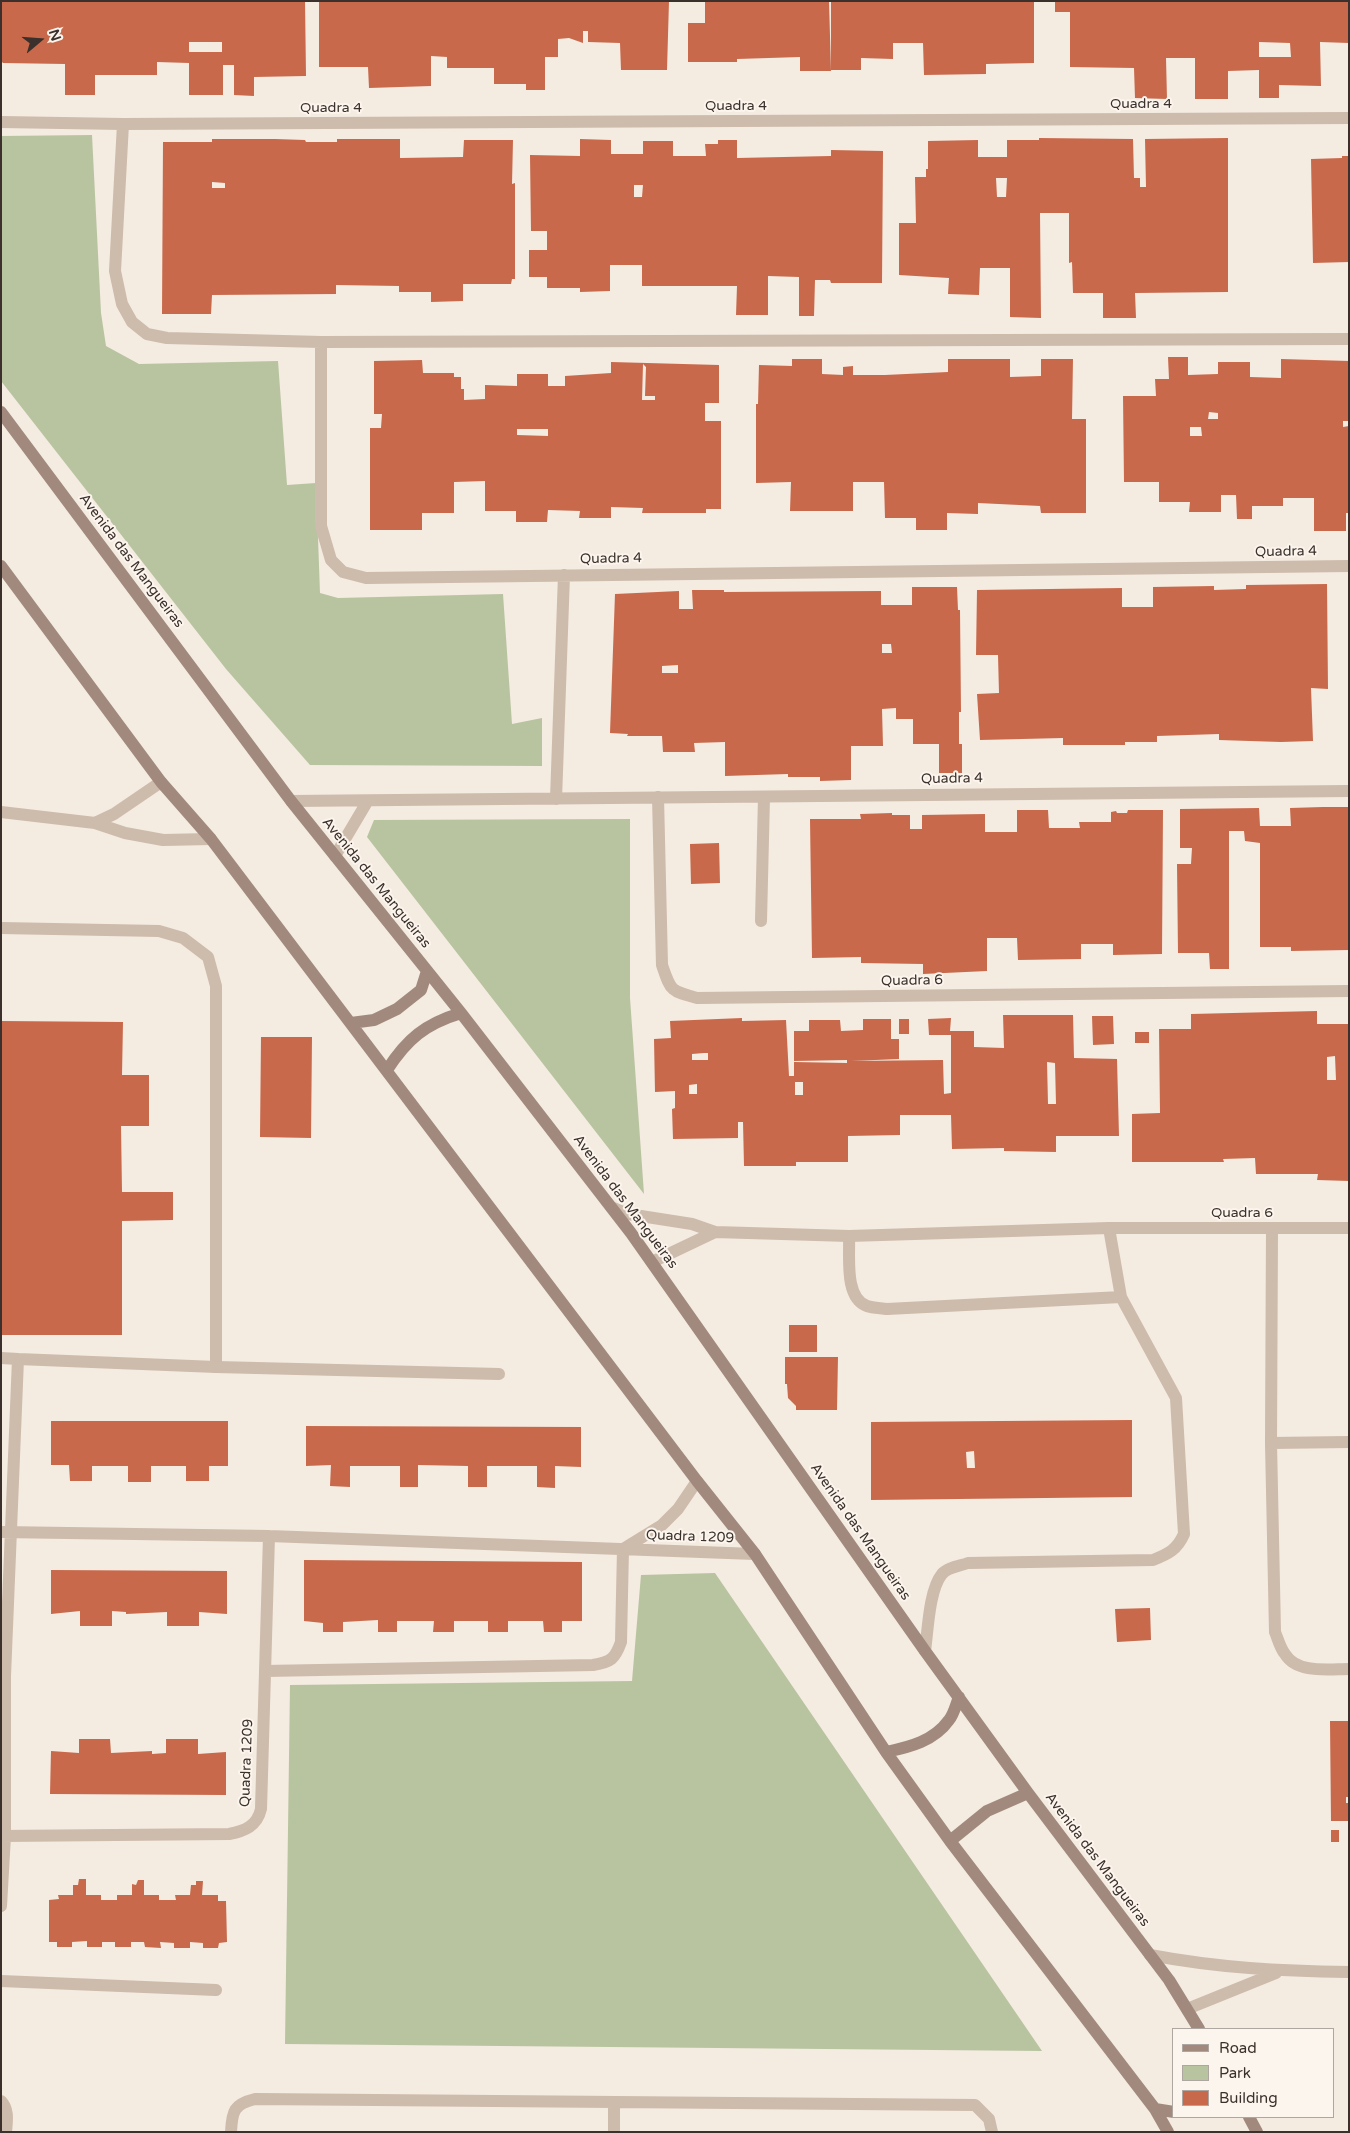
<!DOCTYPE html>
<html>
<head>
<meta charset="utf-8">
<style>
  body { margin:0 }
  #map { position:relative; width:1350px; height:2133px; overflow:hidden; background:#f4ebe1; font-family:"Varela Round",sans-serif }
  canvas { display:block }
  .frame { position:absolute; inset:0; border:2px solid #3b302b; pointer-events:none }
  .legend { position:absolute; left:1172px; top:2028px; width:162px; height:90px; box-sizing:border-box; background:#fbf5ee; border:1px solid #aea6a0; margin:0; padding:6px 9px; list-style:none; font-size:15px; color:#3b302b }
  .legend li { display:flex; align-items:center; gap:10px; height:25px }
  .legend b { width:25px; border:1px solid #aea6a0 }
  .north { position:absolute; left:15px; top:15px; width:50px; height:50px; -webkit-text-stroke:4px #fbf5ee; paint-order:stroke; rotate:72deg; font-size:14px; font-weight:700; line-height:20px; text-align:center; color:#3b302b }
  .north::after { content:''; display:block; margin:auto; width:18px; height:22px; background:#3b302b; clip-path:polygon(50% 0,100% 100%,50% 72%,0 100%) }
</style>
</head>
<body>
<div id="map">
<canvas width="1350" height="2133"></canvas>
<div class="frame"></div>
<ul class="legend">
<li><b style="height:6px;background:#a18a7d"></b>Road</li>
<li><b style="height:14px;background:#b8c4a0"></b>Park</li>
<li><b style="height:14px;background:#c8694b"></b>Building</li>
</ul>
<div class="north">N</div>
</div>
<script>
const g = document.querySelector('canvas').getContext('2d');
g.lineJoin = 'round';
function fillPath(path, color) { g.fillStyle = color; g.fill(path, 'evenodd'); }
function strokePath(path, color, width, dash) { g.strokeStyle = color; g.lineWidth = width; g.lineCap = dash ? 'butt' : 'round'; g.setLineDash(dash || []); g.stroke(path); }
function drawText(font, color, halo, rows, align = 'center') {
  g.font = font + ' "Varela Round",sans-serif'; g.lineWidth = 4; g.setLineDash([]); g.textBaseline = 'middle'; g.strokeStyle = halo; g.fillStyle = color; for (const [text, x, y, turn = 0] of rows) {
    g.save(); g.translate(x, y); g.rotate((+turn || 0) * Math.PI / 180); g.textAlign = isNaN(turn) ? turn : align; if (halo) g.strokeText(text, 0, 0); g.fillText(text, 0, 0); g.restore();
  }
}
fillPath(new Path2D(`
  M92 135 101 313 106 346 139 364 278 361 287 485 316 483 320 593 338 598 503 594 512 724 542 718V766L310 765 226 669 1 381V136Z
  M630 819V998L644 1194 367 837 374 820Z
  M715 1573 1042 2051 285 2044 290 1685 632 1681 641 1575Z`), '#b8c4a0');
fillPath(new Path2D(`
  M1 1H305L306 76 254 77V96L234 95V65H223V95H189V63L157 62V75H95V95H65V64L3 63 1 61ZM189 42H222V52H189Z
  M669 1 667 70H621L620 43 588 42V31H583V43L569 38 558 39V57H545V90H526V84H494V68H447V57L431 56V86L369 88 368 67H319V2Z
  M705 1H829L831 71H800V57L737 59V62H688V23H705Z
  M831 1H1034V63L986 64V74L924 75 923 43H893V59L861 58V70H831Z
  M1055 1H1349V43L1320 42 1321 86 1279 85V98H1259V70L1228 71V99H1195V58H1166L1167 99 1135 98 1134 68 1070 67V12H1055ZM1259 42 1290 43 1291 57H1259Z
  M1039 138 1133 139 1134 178H1140V187H1146L1145 139 1228 138V292L1135 293 1136 318H1103V293H1073L1072 262 1069 263V213H1040L1041 318 1010 317V268H980L979 295 948 294 949 278 899 275V223H916L915 177H926V169H928V141L978 140V157H1007V140H1039ZM996 178H1007L1006 197H997Z
  M212 139H275L305 140 306 142H337V139H400V158L463 157 464 140H513L512 184 515 183V279H512L511 284H463V301L431 302V292H399V286L336 285V294L212 295 211 314H162L163 142H212ZM212 182 225 183V188H212Z
  M580 139 611 140V154H643V141H673V156H706L705 144H718V140H737V158L831 156V150L883 151 882 283H831L830 280H815L814 316H799V277L768 276V315H736L737 286H642V265H610V291L580 292V288H547V277H529V250H547V231H531L530 155 580 156ZM634 185H643L642 197H634Z
  M1342 156H1349V262L1313 263 1311 159 1342 158Z
  M1168 357H1188V375L1218 374V362H1250V377L1281 378V359L1349 361V421H1343V427L1349 426V513H1346V531H1314V498H1283V506H1252V519H1237L1236 495H1221V512H1189L1190 502H1159V482H1124L1123 396H1156L1155 379H1169ZM1209 412 1218 413V419H1208ZM1190 427H1201L1202 436H1190Z
  M792 359H822V374L843 375V367L853 366V375H885L948 372V359H1010V377L1041 376V359H1073L1072 419H1086V513H1041L1040 506 978 503V514L947 513V530H916V518H885L884 482H853V511H790L791 482 756 483V404H758L759 365 792 366Z
  M422 360 423 373H454V377H461V389H464V400L485 399V385L517 386V374H548V386H565V376L611 373V362L719 365V403H705V421H721V509H706V513H642L643 508 611 507V518H579L580 511 548 510 547 522H516V511H485V481L454 482V513H422V530H370V428H381L382 414H374V361ZM643 364 646 367 645 396H655V400H642ZM517 429H548V436L517 435Z
  M1327 584 1328 689 1311 688 1313 741 1281 742 1219 740V734L1157 736V742H1125V745H1063V738L980 740 977 694 999 693 998 655H976L977 590 1122 588V607H1153V587L1214 586V590L1246 589V585Z
  M912 587H957L958 610H960L961 712H959V744H962V773H939V744H913V719H896V708L882 709 883 746H851V780L820 781V777H788V774L725 776V742L694 743 695 752H663L662 736H627L628 734 610 733 615 594 679 591V609H693L692 590H724V592L881 591V605H912ZM882 644H891L892 653H882ZM678 665V673H662V666Z
  M1323 807H1349V950L1291 951V947H1260V843L1245 841 1244 831H1229V969H1210L1209 953H1178L1177 864H1191L1192 848H1180V809L1259 808 1260 826H1291L1290 808Z
  M1017 810H1048L1049 828H1080L1079 822H1111V812L1116 811 1117 813H1127L1128 810H1163L1162 954 1113 955V944H1081V959L1018 960 1017 938H987V971L923 974V964L861 963V957L812 958 810 819H861L860 814 892 813V815H910V829H922V815L985 814V832H1017Z
  M719 843 720 883 691 884 690 844Z
  M1317 1011V1024H1349V1181L1317 1180 1318 1174H1256L1255 1158 1223 1159 1224 1162H1132V1114L1160 1113 1159 1029H1191V1014ZM1335 1056 1336 1080H1327V1057Z
  M1003 1015H1073L1074 1058 1117 1059 1119 1136H1056V1152L1004 1151V1148L952 1149 951 1115H900V1135L848 1136V1162H796V1166H744L743 1122H738V1138L673 1139 672 1109 675 1108V1091L655 1092 654 1039 671 1038 670 1021 742 1018V1021L786 1020 789 1076H794V1062L847 1063V1060L794 1061V1031H809V1020H840L841 1031 863 1030V1019H891V1039H899V1059L851 1061 943 1060 944 1094 951 1093V1035H929L928 1019 951 1018 950 1031H974V1047L1004 1048ZM704 1053H708V1060H692V1054ZM1047 1062 1055 1063 1056 1104H1048ZM795 1082H803V1095H795ZM697 1084V1094H689V1085Z
  M1092 1016H1113L1114 1044 1093 1045Z
  M899 1019H909V1034H899Z
  M1 1021 123 1022 122 1075H149V1126H121L122 1192H173V1220L122 1221V1335H1Z
  M1135 1032H1149V1043H1135Z
  M261 1037H312L311 1138 260 1137Z
  M789 1325H817V1352H789Z
  M785 1357H838L837 1410H796V1406L788 1398 787 1384H785Z
  M1132 1420V1497L871 1500V1422ZM974 1451 975 1468H967L966 1452Z
  M51 1421H228V1466H209V1481H186V1466H151V1482H128V1466H92V1481H70L69 1465H51Z
  M306 1426 581 1427V1467L555 1466V1488L537 1487V1466H487V1487H468V1466L418 1465V1487H400V1466H350V1487L330 1486 331 1465 306 1466Z
  M304 1560 582 1562V1621H562V1632H544L543 1621H508V1632H488V1621H454V1632H433L434 1621H397V1632H378V1620L343 1622V1632H323V1623L304 1621Z
  M51 1570 227 1571V1614L199 1612V1626H167V1612L126 1614V1612L112 1611V1626H80V1611L51 1614Z
  M1150 1608 1151 1640 1117 1642 1115 1609Z
  M1330 1721H1349V1797H1346V1803H1349V1821H1331Z
  M79 1739H110L111 1753 152 1751V1754L166 1753V1739H198V1754L226 1752V1795L50 1794 51 1751 79 1753Z
  M1331 1830H1339V1842H1331Z
  M79 1879H86V1895H101V1900H117V1895H132V1884L136 1885 138 1880H144V1895H159V1900H176L175 1895H190L191 1885H196V1881H203L202 1895H218V1901H226L227 1942 219 1943 218 1948H203V1943L190 1942V1948H174V1943L160 1942 161 1948 145 1947 144 1942H131V1947H115V1942H102V1947H87V1941L72 1942V1947H57V1942H49V1900L59 1899 58 1895H73V1885H78Z`), '#c8694b');
strokePath(new Path2D(`
  M1 928 159 931 183 938 208 957 216 986V1367
  M849 1236C850 1256 844 1298 867 1306 873 1308 881 1308 887 1309L1121 1297 1109 1228
  M925 1651C928 1630 929 1590 942 1574 948 1567 960 1566 968 1563L1153 1560C1168 1554 1177 1550 1184 1534L1176 1398 1121 1297`), '#cdbbac', 12);
strokePath(new Path2D(`
  M1 122 123 124 1349 118
  M123 124 115 271 122 304 132 322 147 334 167 338 321 342 1349 339
  M321 342V526L331 560 343 572 366 578 1349 566
  M658 797 662 965C671 991 670 991 697 998L1349 991
  M556 799 564 575
  M291 801 1349 791
  M1 812 95 823 125 833 163 840 211 839
  M95 823 114 814 161 782
  M335 856 367 802
  M761 921 764 797
  M611 1207 628 1214 692 1224 715 1232 849 1236 1109 1228H1349
  M1272 1229 1271 1443 1275 1632C1278 1639 1280 1648 1285 1654 1297 1674 1329 1669 1349 1669
  M652 1262 715 1232
  M1 1358 18 1359
  M1271 1443 1349 1442
  M1 1532 269 1536 755 1554
  M623 1549 662 1525 678 1509 697 1481
  M265 1671 593 1665C611 1662 615 1659 621 1642L623 1549
  M1 1836 229 1834C245 1831 257 1826 261 1809L269 1536
  M1 1906 5 1836V1676L18 1359 216 1367 499 1374
  M1150 1955C1219 1968 1280 1971 1349 1972
  M1 1981 216 1990
  M1187 2009 1276 1973
  M1 2101C9 2109 7 2121 6 2132
  M614 2102V2132
  M231 2132C232 2111 234 2104 255 2099L975 2105 989 2119 992 2132`), '#cdbbac', 12);
strokePath(new Path2D(`
  M1 412 291 801 461 1013 631 1233 925 1651 1028 1793 1169 1980 1199 2029
  M1 566 161 782 211 839 697 1481 755 1554 886 1752 950 1841 1155 2109 1168 2132
  M351 1023 374 1020 397 1009 421 990 427 971
  M387 1070C407 1039 425 1024 461 1013
  M886 1752C910 1747 934 1741 949 1720 954 1714 956 1704 959 1697
  M950 1841 987 1811 1028 1793
  M1155 2109 1174 2112
  M1249 2117 1257 2132`), '#a18a7d', 12);
drawText('14px', '#3b302b', '#fbf5ee', [
  ["Quadra 4",1141,104],
  ["Quadra 4",736,106],
  ["Quadra 4",331,108],
  ["Quadra 4",1286,552,-1],
  ["Quadra 4",611,559,-1],
  ["Avenida das Mangueiras",131,561,53],
  ["Quadra 4",952,779,-1],
  ["Avenida das Mangueiras",376,883,51],
  ["Quadra 6",912,981,-1],
  ["Avenida das Mangueiras",625,1202,53],
  ["Quadra 6",1242,1213],
  ["Avenida das Mangueiras",860,1532,55],
  ["Quadra 1209",690,1537,2],
  ["Quadra 1209",247,1763,-88],
  ["Avenida das Mangueiras",1097,1860,53]
]);
</script>
</body>
</html>
